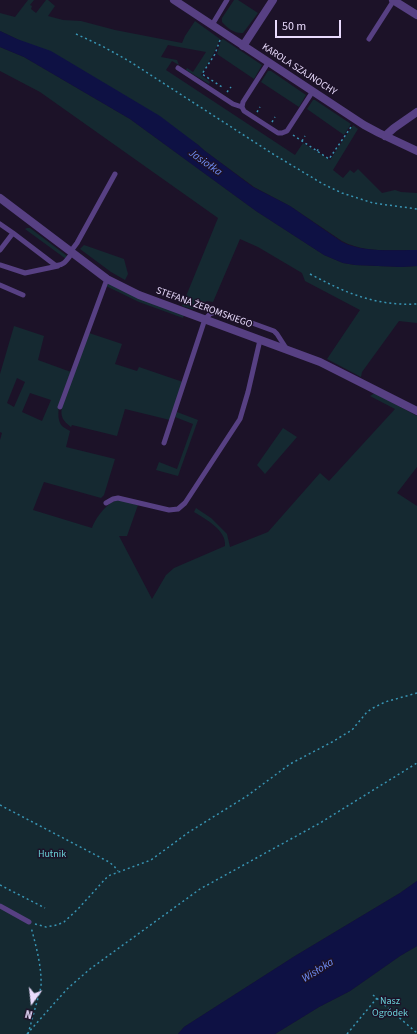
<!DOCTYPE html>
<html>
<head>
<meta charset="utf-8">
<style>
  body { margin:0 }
  #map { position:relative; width:417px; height:1034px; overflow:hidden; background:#1c1228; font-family:"Source Sans 3",sans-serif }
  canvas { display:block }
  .north { position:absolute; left:12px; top:982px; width:40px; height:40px; -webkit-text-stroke:3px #1c1228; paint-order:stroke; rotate:195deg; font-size:11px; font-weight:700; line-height:16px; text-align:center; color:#e9dbfd }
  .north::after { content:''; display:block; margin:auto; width:14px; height:18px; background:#e9dbfd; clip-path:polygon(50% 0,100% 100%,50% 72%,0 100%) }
  .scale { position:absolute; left:275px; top:20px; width:66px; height:18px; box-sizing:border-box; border:2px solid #e9dbfd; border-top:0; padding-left:5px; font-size:12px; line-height:14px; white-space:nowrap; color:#e9dbfd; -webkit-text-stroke:3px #1c1228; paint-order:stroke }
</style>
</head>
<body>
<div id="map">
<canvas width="417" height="1034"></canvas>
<div class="north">N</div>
<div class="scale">50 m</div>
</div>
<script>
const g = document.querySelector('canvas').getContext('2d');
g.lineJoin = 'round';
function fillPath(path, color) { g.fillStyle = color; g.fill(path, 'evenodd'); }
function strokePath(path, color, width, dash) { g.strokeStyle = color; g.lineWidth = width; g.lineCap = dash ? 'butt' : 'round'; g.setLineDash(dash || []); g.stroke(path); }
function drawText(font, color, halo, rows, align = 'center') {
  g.font = font + ' "Source Sans 3",sans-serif'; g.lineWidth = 3; g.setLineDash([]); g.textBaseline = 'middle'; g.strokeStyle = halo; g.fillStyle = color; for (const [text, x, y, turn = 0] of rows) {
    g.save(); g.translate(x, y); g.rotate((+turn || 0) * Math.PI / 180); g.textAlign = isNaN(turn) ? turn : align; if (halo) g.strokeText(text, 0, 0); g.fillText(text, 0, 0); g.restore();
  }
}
fillPath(new Path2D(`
  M28 0H34L30 5 32 6 31 9 36 13 46 0H48L55 6 48 16 63 20 81 21 115 30 182 43 185 36 195 21 220 39 214 53 201 75 210 82 209 84 186 70 187 68 193 72 206 52 168 45 161 57 177 60 179 65 172 61 166 70 295 155 303 143 330 160 353 125 358 129 333 170 343 178 350 170 354 173 358 169 382 193 395 190 401 192 417 193V250C393 250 364 253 342 241L290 206 254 187 205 151 197 144 17 39 0 31V13L15 17Z
  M234 0H238L258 13 243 33C235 34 227 28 222 22V18Z
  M223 39 262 65 254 79 217 54 221 40Z
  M0 47 24 57 130 119 256 211 324 255 343 263 355 265 401 267 417 266V323L399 321 362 372 361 377 327 359 360 310 305 281 302 273 258 247 240 239 213 302 207 301 193 309 182 306 218 218 40 92 0 71Z
  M268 71H271L306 95 299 107 261 82Z
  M313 100H315L351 124 344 135 307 109Z
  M27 228H30L67 256 66 259 25 229Z
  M84 245 124 259 128 274 125 280 111 272 80 249Z
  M109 283 184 315 183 318 139 302 106 286Z
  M14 326 44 336 38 360 71 372C66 385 52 414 62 426 64 428 67 429 70 431L66 447 115 459 104 495 101 498 44 482 33 510 92 528C95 519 106 504 115 501 121 499 132 504 138 505L127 536H119L152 599 166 575 174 568 225 546C227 530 205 519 194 512L196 508 211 518 227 534 230 547 268 532 320 473 329 481 395 409 370 396 375 393 417 416V467L397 493 417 506V881L400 893 295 956 184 1027 178 1034H0V440L2 433 0 432V374ZM17 378 25 382 14 407 7 403ZM30 393 51 400 42 421 22 412Z
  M89 333 122 344 115 364 137 371 139 367 183 382 170 420 125 409 117 436 72 425 71 427C63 421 60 417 62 406Z
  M177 412 198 420 178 476 156 470 159 462 177 469 193 424 175 417Z
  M283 428 297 437 265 474 257 465Z
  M417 946V1034H275L319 1007 350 991 400 956Z`), '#152931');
fillPath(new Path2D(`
  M0 31 17 39 51 51 160 116 197 144 205 151 253 187 290 206 342 242C364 253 393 250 417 250V266L401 267 355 265 343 263 324 255 256 211 130 119 24 57 0 47Z
  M417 881V946L400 956 350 991 319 1007 275 1034H178L184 1027 295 956 400 893Z`), '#0e1144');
strokePath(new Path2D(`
  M76 34 102 46 129 61 273 154 323 184 342 193 373 203 417 209
  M220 40 215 54 202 74 222 87
  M227 92 231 87
  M257 112 260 107
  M272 122 275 117
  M293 135 329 159 351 127
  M302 141 305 136
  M317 151 320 147
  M310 274C346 293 375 306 417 304
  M0 805 109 862 114 866 118 871
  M0 885 45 908
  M35 924 46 927 57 925 64 922 78 909 108 876 151 860 189 832 247 796 290 764 332 742 352 730 367 712 373 708 385 702 417 693
  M373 995 417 1033
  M27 1034 67 989 90 969 200 889 320 823 417 763
  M28 1034 41 987C42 967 36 946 31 927
  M347 1034 377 998`), '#3894b3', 1.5, [2, 3]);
strokePath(new Path2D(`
  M212 25 227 0
  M369 39 394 0
  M268 63 243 102 242 107 244 111 278 133H282L287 131 313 91
  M178 68 233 104 242 107
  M0 224 13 233 0 250
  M13 233 55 265C64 267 68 258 73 252
  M71 251 77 243 115 174
  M0 265 25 273 58 266
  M0 285 23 295
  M60 407 107 279
  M164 443 205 319 210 314 219 311 274 331 277 334 286 348
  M106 503 113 499 118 498 169 510 178 509 185 503 240 419 248 392 260 340
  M0 906 29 922`), '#574083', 5);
strokePath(new Path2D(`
  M174 0 364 125 379 133 417 151
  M393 0 417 15
  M243 46 273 0
  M385 136 394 128 417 112
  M0 198 107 279 139 295 320 362 417 411`), '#574083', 8);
drawText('10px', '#e9dbfd', '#1c1228', [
  ["KAROLA SZAJNOCHY",299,70,33],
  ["STEFANA ŻEROMSKIEGO",204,308,20]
]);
drawText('10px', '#6ad2d9', '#1c1228', [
  ["Hutnik",52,855],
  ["Nasz",390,1002],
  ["Ogródek",390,1014]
]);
drawText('italic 11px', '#6f8ef6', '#1c1228', [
  ["Jasiołka",205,163,35],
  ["Wisłoka",318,971,-32]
]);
</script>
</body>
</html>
